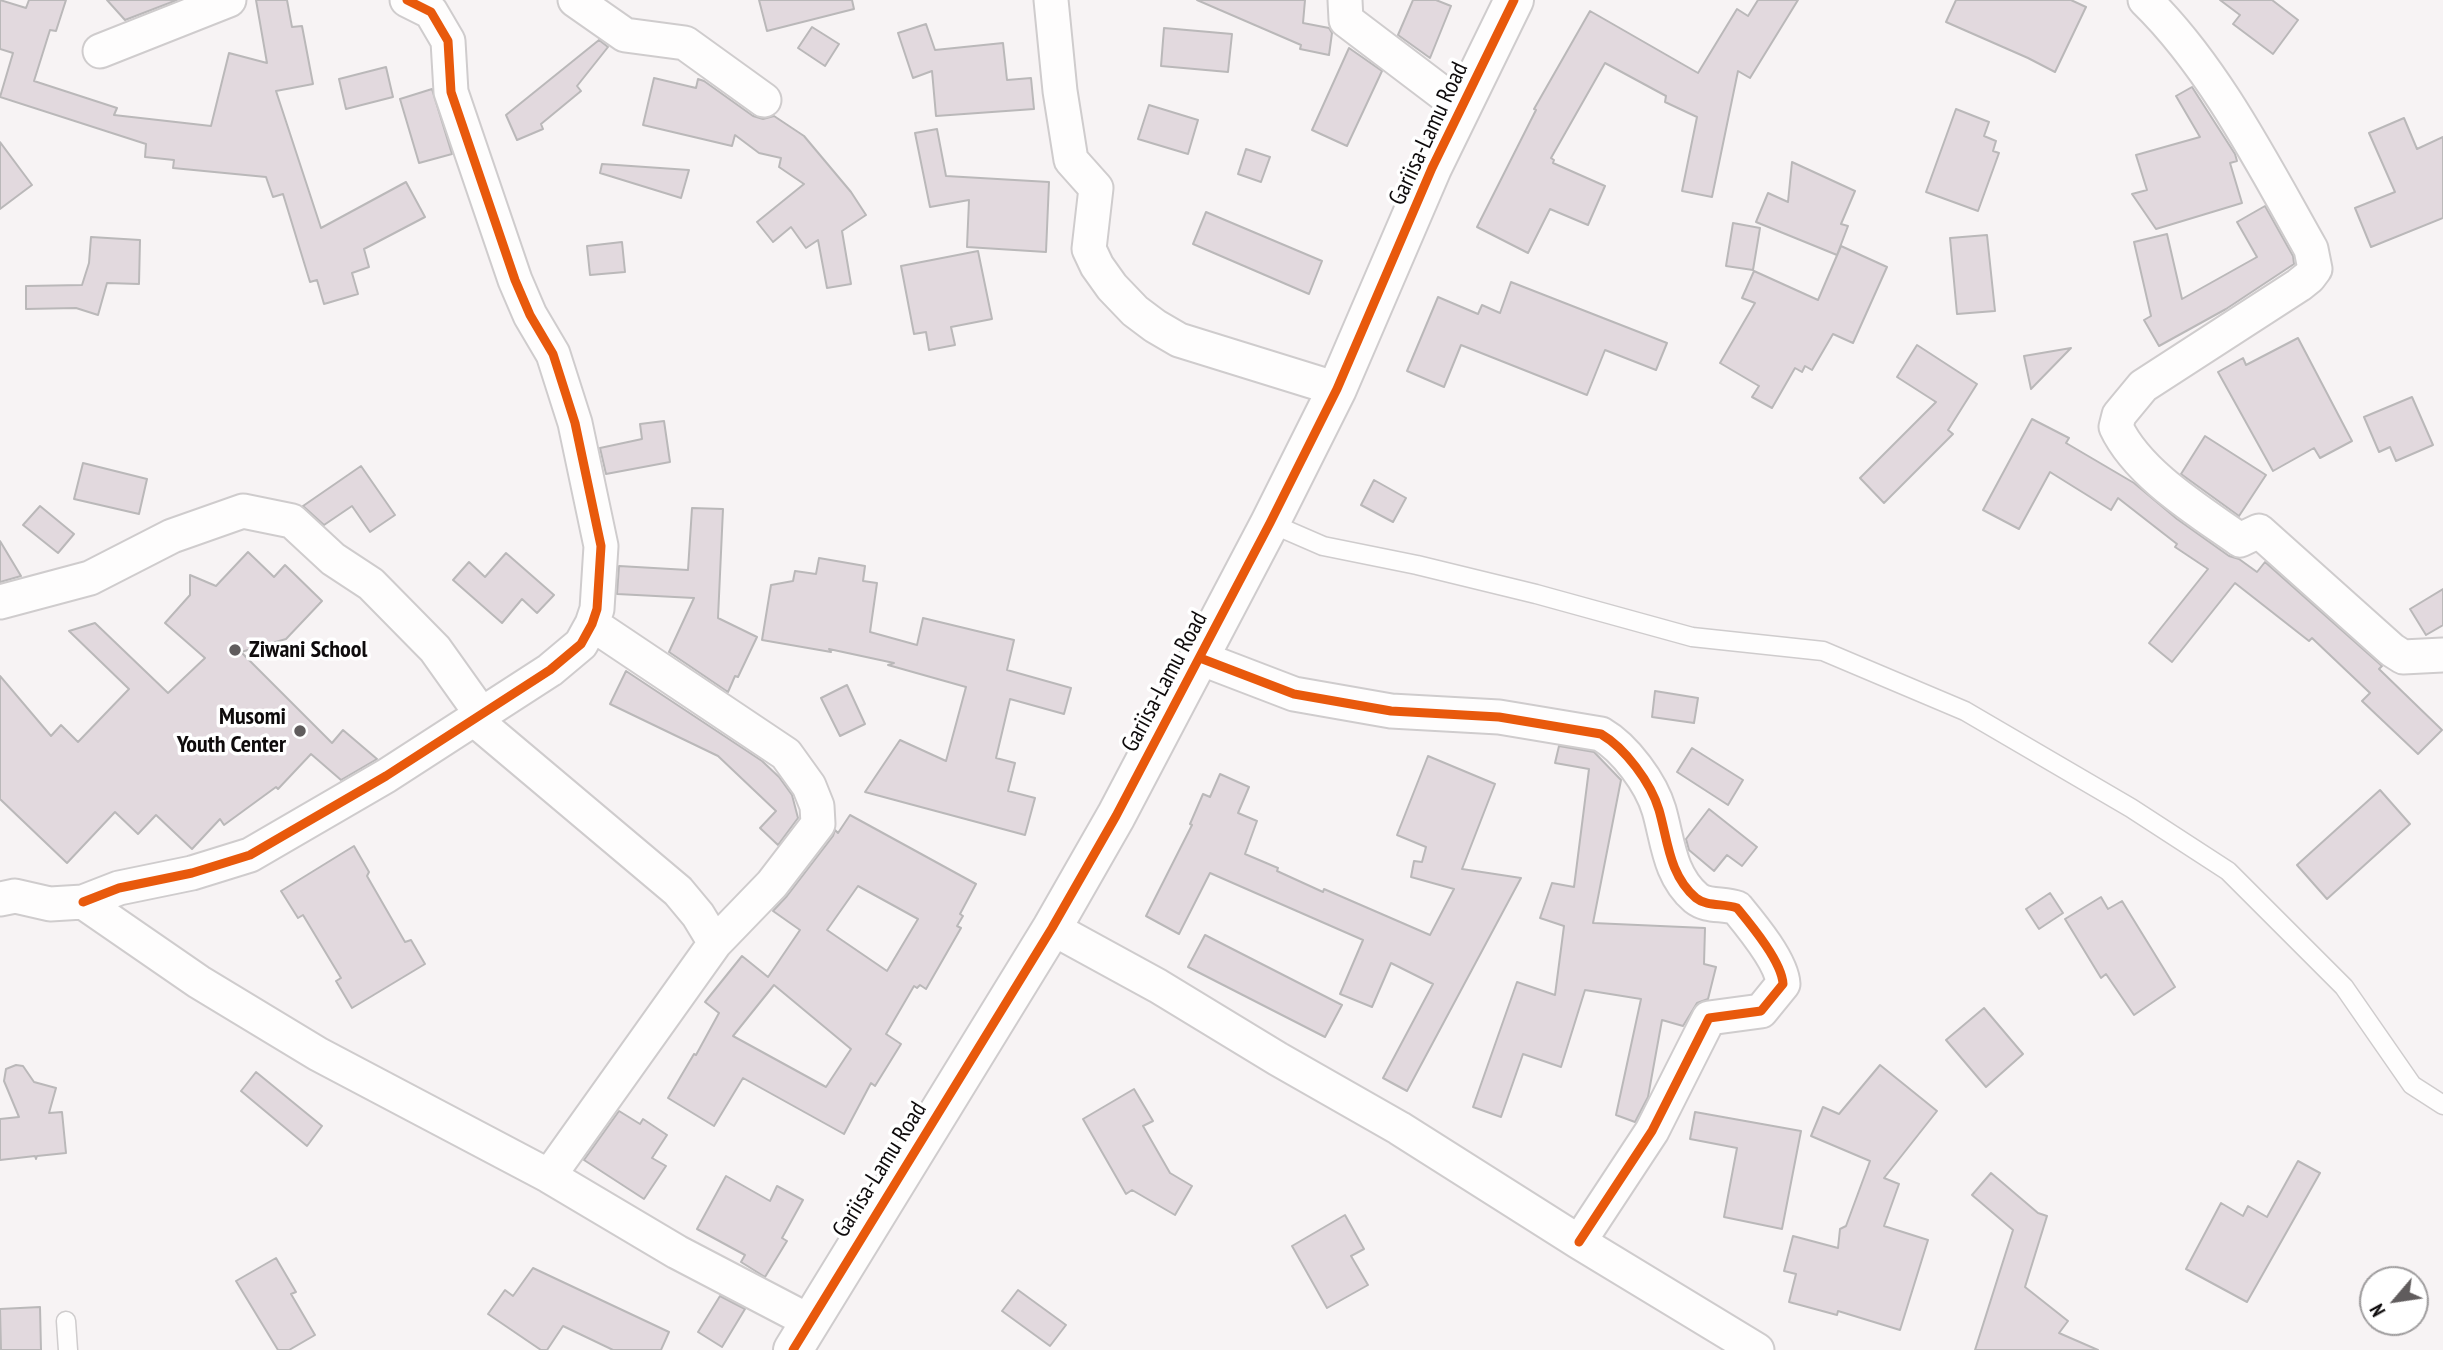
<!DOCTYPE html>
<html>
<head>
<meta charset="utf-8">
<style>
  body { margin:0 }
  #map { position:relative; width:2443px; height:1350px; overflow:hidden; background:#f7f3f4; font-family:"PT Sans Narrow",sans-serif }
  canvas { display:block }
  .north { position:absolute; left:2359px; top:1266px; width:70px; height:70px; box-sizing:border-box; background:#fff; border:2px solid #9f9d9e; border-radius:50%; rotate:241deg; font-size:19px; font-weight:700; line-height:28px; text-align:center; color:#0e0b0c }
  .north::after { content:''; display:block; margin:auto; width:24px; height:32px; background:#605c5d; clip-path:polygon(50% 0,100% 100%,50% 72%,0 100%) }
</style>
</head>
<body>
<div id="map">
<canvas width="2443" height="1350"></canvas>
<div class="north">N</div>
</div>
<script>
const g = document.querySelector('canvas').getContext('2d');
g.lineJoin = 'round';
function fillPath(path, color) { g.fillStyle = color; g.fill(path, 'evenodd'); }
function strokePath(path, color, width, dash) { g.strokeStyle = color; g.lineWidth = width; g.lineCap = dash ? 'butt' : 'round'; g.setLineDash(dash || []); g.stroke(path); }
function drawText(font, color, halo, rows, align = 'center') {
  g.font = font + ' "PT Sans Narrow",sans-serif'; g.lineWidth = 7; g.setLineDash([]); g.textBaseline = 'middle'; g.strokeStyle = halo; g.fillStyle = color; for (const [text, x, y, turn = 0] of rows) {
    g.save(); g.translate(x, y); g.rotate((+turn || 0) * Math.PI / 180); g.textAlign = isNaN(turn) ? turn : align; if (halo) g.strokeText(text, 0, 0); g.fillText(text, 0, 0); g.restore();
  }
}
const building = new Path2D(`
  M0 0 26 8 29 0H66L56 31 50 30 34 81 117 108 114 115 211 126 229 53 267 63 256 0H287L292 27 302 26 313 84 276 91 321 228 406 182 425 217 364 249 369 267 352 273 358 294 324 304 317 280 310 282 283 194 273 197 266 177 173 168 174 160 145 157 146 144 0 97 13 53 0 49Z
  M107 0H177L125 20Z
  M759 0H852L854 9 767 31Z
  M1197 0H1305L1303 23 1329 28 1332 33 1329 55 1300 49 1301 45Z
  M1413 0H1436L1451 6 1430 58 1398 35Z
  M1758 0H1798L1750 78 1738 71 1712 197 1682 191 1697 117 1665 102 1666 96 1605 63 1551 158 1554 160 1553 163 1605 186 1588 225 1550 209 1528 253 1477 227 1536 110 1534 109 1590 11 1698 73 1737 9 1748 16Z
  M1956 0H2071L2086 7 2055 72 2028 58 1946 22Z
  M2220 0H2272L2298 20 2273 54 2233 24 2240 15Z
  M926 24 935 50 1003 43 1007 80 1031 78 1034 109 936 116 932 71 913 78 898 33Z
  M812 27 839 44 825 66 798 48Z
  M1164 28 1232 34 1228 72 1161 66Z
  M599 40 608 47 577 86 581 91 541 124 543 129 517 140 506 115Z
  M1349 48 1382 71 1347 146 1312 130Z
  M386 67 393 97 346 109 339 79Z
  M654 78 696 88 698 79 704 81 753 116 763 119 774 116 804 136 851 192 866 215 842 231 851 284 827 288 818 240 806 248 791 227 773 242 757 222 804 184 779 167 781 158 759 153 735 135 732 146 643 125Z
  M2192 87 2235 154 2237 161 2230 163 2242 203 2156 229 2132 194 2147 190 2136 155 2200 137 2176 96Z
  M432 89 452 154 419 163 400 99Z
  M1149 105 1198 120 1188 154 1138 139Z
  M1956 109 1989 122 1984 136 1996 141 1993 151 1999 153 1978 211 1926 192Z
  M2404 118 2417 149 2443 137V218L2371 247 2355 208 2395 192 2369 133Z
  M937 129 946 176 1049 182 1046 252 967 247 969 200 930 207 915 133Z
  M0 142 32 185 0 209Z
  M1246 149 1270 157 1261 182 1238 174Z
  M1792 162 1855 191 1841 224 1848 226 1837 255 1756 222 1768 193 1788 202Z
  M602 164 689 170 681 198 600 173Z
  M2265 206 2293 256 2294 264 2226 309 2159 346 2144 320 2151 316 2134 242 2167 234 2182 299 2257 257 2237 222Z
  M1206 212 1322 261 1309 294 1193 244Z
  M1733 223 1760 228 1753 270 1726 266Z
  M1987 235 1995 311 1957 314 1950 238Z
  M91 237 140 240 139 284 107 283 98 315 76 308 26 309V286L82 285 89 263Z
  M622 242 625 272 590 275 587 246Z
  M1841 246 1887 267 1853 343 1833 334 1812 370 1805 366 1802 372 1795 368 1772 408 1752 397 1759 386 1720 363 1755 303 1742 298 1754 271 1818 300Z
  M978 251 992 319 951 327 955 345 929 350 926 332 914 334 901 266Z
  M1511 282 1667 343 1656 370 1605 350 1587 395 1461 345 1444 387 1407 371 1438 297 1478 314 1482 305 1500 313Z
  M2298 338 2352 441 2320 458 2314 448 2273 471 2218 372 2243 358 2246 365Z
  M1917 345 1977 384 1948 430 1953 434 1884 503 1860 478 1936 402 1897 377Z
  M2071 348 2031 389 2024 356Z
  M2412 397 2433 445 2396 461 2390 447 2379 452 2364 417Z
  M2032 419 2069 438 2066 443 2134 483 2177 519 2229 556 2239 559 2257 572 2265 562 2382 666 2379 669 2442 730 2418 754 2362 701 2370 693 2312 638 2309 641 2235 583 2172 662 2149 643 2208 569 2175 547 2177 544 2118 498 2111 510 2050 472 2019 529 1983 510Z
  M664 421 670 462 606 474 600 448 642 439 640 424Z
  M2205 436 2266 475 2239 516 2181 474Z
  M83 463 147 479 139 514 74 499Z
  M361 466 395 515 370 532 352 506 324 525 303 506Z
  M1374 480 1406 498 1393 522 1361 505Z
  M40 506 74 534 58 553 23 525Z
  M692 508 723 509 718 618 757 637 738 677 735 676 728 692 669 652 694 598 617 594 619 566 688 570Z
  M0 541 21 576 0 582Z
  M248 552 274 577 285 565 322 601 286 639 241 652 332 743 343 730 377 759 341 780 311 754 278 789 276 787 224 825 220 819 192 849 156 815 138 834 115 812 67 863 0 799V676L51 736 61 725 78 742 129 689 69 631 95 623 168 693 205 658 165 623 190 595V575L216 586Z
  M506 553 554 595 537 613 522 599 502 623 453 580 469 562 485 577Z
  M819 558 865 566 863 581 877 583 870 632 917 645 923 618 1014 640 1007 670 1071 688 1064 714 1010 699 996 758 1015 763 1008 791 1035 798 1025 835 865 792 900 740 946 761 966 687 888 665 894 663 829 649 831 652 762 640 771 585 793 581 795 571 816 574Z
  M2443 589V625L2426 635 2410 609Z
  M626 671 762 761 779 777 792 795 798 818 778 845 760 828 776 811 718 756 610 704Z
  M847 685 865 724 840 736 821 698Z
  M1655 691 1698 698 1694 723 1652 717Z
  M1559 746 1594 752 1621 780 1593 923 1705 928 1704 964 1716 967 1708 999 1697 1003 1683 1026 1662 1020 1648 1097 1635 1122 1616 1115 1641 999 1585 990 1561 1067 1523 1054 1501 1117 1473 1107 1517 982 1555 995 1564 926 1540 918 1552 883 1574 887 1589 769 1555 763Z
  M1692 748 1743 780 1728 805 1677 772Z
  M1428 756 1495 784 1462 869 1521 878 1407 1091 1383 1078 1433 984 1391 963 1372 1007 1340 994 1363 940 1210 873 1179 934 1146 916 1192 825 1190 824 1203 794 1210 797 1220 774 1249 787 1238 813 1257 821 1245 854 1278 868 1277 871 1323 892 1324 889 1430 935 1454 889 1411 877 1414 861 1422 862 1426 847 1397 835Z
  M2380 790 2410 824 2327 899 2297 865Z
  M1709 809 1757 847 1742 866 1727 855 1714 871 1689 850 1686 839Z
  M850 815 976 884 960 914 963 916 957 926 961 928 926 989 920 985 917 988 914 986 886 1034 901 1044 875 1086 871 1083 844 1134 743 1078 714 1126 668 1098 694 1054 696 1055 719 1013 705 1002 742 956 768 977 800 930 773 911 787 896 833 836 835 830 838 833ZM858 886 918 919 887 971 827 930ZM774 985 851 1049 826 1087 733 1036Z
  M354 846 369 872 367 876 405 942 411 940 425 964 352 1008 336 981 341 978 303 915 298 918 281 891Z
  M2050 893 2063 913 2039 929 2026 909Z
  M2101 897 2108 909 2122 901 2175 987 2134 1015 2106 974 2101 978 2065 919Z
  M1205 935 1342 1005 1325 1037 1188 967Z
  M1984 1008 2023 1054 1986 1087 1946 1040Z
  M16 1065 23 1066 34 1082 56 1088 49 1113 62 1112 66 1153 37 1156 36 1159 35 1156 0 1160V1119L19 1117 4 1081 6 1069Z
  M1880 1065 1937 1111 1884 1178 1899 1184 1884 1226 1928 1240 1900 1330 1838 1311 1837 1315 1789 1302 1796 1274 1784 1271 1793 1236 1838 1248 1840 1229 1846 1226 1870 1161 1811 1136 1823 1107 1839 1114Z
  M256 1072 322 1126 307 1146 241 1091Z
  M1134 1089 1153 1121 1143 1126 1170 1173 1192 1186 1175 1215 1132 1190 1126 1194 1083 1119Z
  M619 1111 640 1124 643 1119 667 1135 652 1158 666 1166 644 1199 584 1160Z
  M1695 1112 1801 1131 1782 1229 1724 1217 1737 1148 1690 1139Z
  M2298 1161 2320 1173 2247 1302 2186 1269 2221 1203 2243 1216 2248 1206 2267 1217Z
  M1991 1173 2038 1213 2047 1216 2025 1287 2068 1321 2059 1333 2098 1350H1975L2013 1230 1972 1195Z
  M726 1176 770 1201 777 1186 803 1200 782 1238 787 1241 765 1277 741 1262 745 1255 697 1229Z
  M1345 1215 1364 1249 1351 1256 1368 1285 1327 1308 1292 1246Z
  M276 1258 296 1292 291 1294 315 1335 289 1350H278L236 1281Z
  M533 1268 669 1332 661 1350H613L563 1326 547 1350H541L488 1314 505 1290 513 1296Z
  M1018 1290 1066 1325 1050 1346 1002 1311Z
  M720 1296 745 1309 722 1347 698 1332Z
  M40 1307 41 1350H1L0 1309Z`);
fillPath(building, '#e2d9de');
strokePath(building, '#bab8b9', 2);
const lane = new Path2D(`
  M1270 523 1323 546 1417 565 1536 594 1692 637 1823 651 1965 711 2131 808 2228 871 2344 987 2412 1085 2443 1105
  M66 1321 68 1350`);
const street = new Path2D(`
  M575 0 625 35 685 43 764 100
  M1051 0 1060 91 1071 160 1096 188 1089 249 1097 266 1112 287 1135 311 1155 326 1179 340 1337 389
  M1345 0 1346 20 1462 108
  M2145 0C2214 67 2264 166 2311 249L2315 269 2309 277 2299 285 2143 386 2119 415 2116 427C2138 474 2199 511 2240 540L2259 531 2392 650 2403 657 2443 655
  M100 51 229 0
  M0 602 90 578 172 536 243 511 292 521 333 559 371 584 435 649 482 715
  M592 624 786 754 809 786 817 806 818 824 772 884 715 943
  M1200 658 1294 694 1391 711 1499 717 1601 734C1625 748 1651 783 1659 810 1668 841 1669 875 1696 898 1707 907 1724 903 1737 908 1751 925 1782 962 1783 984L1761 1011 1709 1018 1652 1131 1579 1242
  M475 720 678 891 698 915 715 943 549 1176
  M0 899 15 896 50 904 83 902 199 982 318 1054 549 1176 677 1252 809 1321
  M83 902 119 888 192 873 250 855 386 776 550 670 581 644 592 624 597 609 601 546 575 423 553 354 530 315 515 280 451 92 448 41 431 12 407 0
  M1052 928 1158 986 1278 1059 1399 1128 1579 1242 1757 1350`);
const secondary = new Path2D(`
  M793 1350 1052 928 1116 816 1270 523 1337 389 1432 168 1514 0`);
strokePath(lane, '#cfcccd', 21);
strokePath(street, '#cfcccd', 37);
strokePath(secondary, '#cfcccd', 42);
strokePath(lane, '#fefdfd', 18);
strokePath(street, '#fefdfd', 33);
strokePath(secondary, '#fefdfd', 38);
strokePath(new Path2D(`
  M1200 658 1294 694 1391 711 1499 717 1601 734C1625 748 1651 783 1659 810 1668 841 1669 875 1696 898 1707 907 1724 903 1737 908 1751 925 1782 962 1783 984L1761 1011 1709 1018 1652 1131 1579 1242
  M83 902 119 888 192 873 250 855 386 776 550 670 581 644 592 624 597 609 601 546 575 423 553 354 530 315 515 280 451 92 448 41 431 12 407 0
  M793 1350 1052 928 1116 816 1270 523 1337 389 1432 168 1514 0`), '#e8590c', 9);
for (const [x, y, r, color] of [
  [235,650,7,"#605c5d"],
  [300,731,7,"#605c5d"]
]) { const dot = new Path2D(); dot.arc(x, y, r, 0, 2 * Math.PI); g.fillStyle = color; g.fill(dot); strokePath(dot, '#fff', 2.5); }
drawText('24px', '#0e0b0c', '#fff', [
  ["Gariisa-Lamu Road",1429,134,-65],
  ["Gariisa-Lamu Road",1165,682,-62],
  ["Gariisa-Lamu Road",880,1170,-58]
]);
drawText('bold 24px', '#0e0b0c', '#fff', [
  ["Ziwani School",249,650],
  ["Musomi",286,717,"right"],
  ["Youth Center",286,745,"right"]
], 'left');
</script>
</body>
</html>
